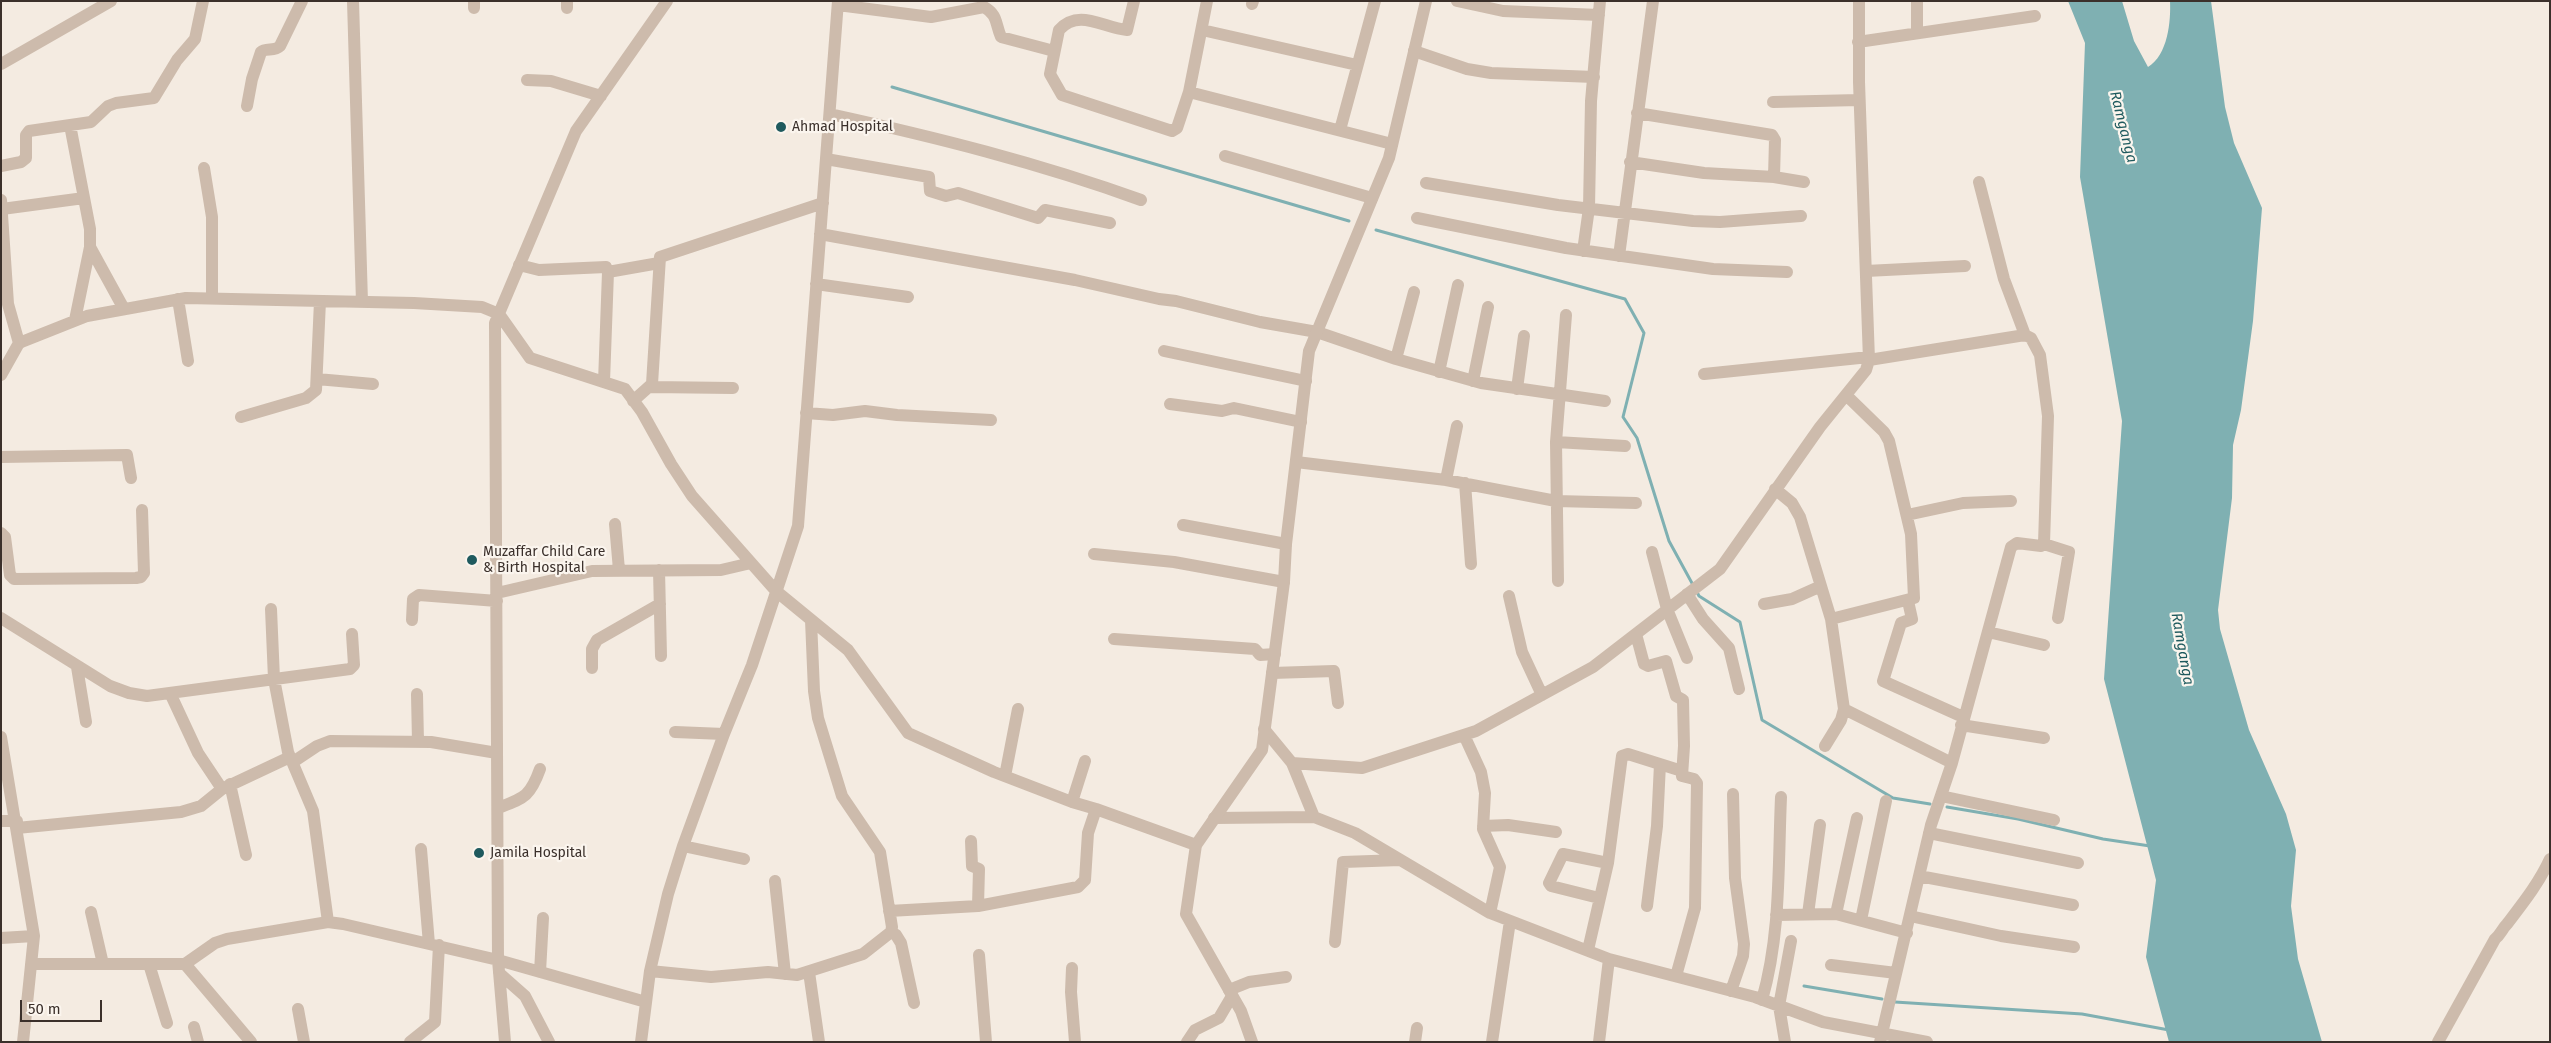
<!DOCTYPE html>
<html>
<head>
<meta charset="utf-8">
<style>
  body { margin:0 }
  #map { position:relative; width:2551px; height:1043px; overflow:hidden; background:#f4ebe1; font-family:"Fira Sans",sans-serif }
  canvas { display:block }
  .frame { position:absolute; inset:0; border:2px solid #3b302b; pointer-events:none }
  .scale { position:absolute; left:20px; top:1000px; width:82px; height:22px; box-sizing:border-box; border:2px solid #3b302b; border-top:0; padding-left:6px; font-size:15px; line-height:18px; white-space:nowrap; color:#3b302b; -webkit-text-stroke:4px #fbf5ee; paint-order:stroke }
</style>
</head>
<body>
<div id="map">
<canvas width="2551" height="1043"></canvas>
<div class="frame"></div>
<div class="scale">50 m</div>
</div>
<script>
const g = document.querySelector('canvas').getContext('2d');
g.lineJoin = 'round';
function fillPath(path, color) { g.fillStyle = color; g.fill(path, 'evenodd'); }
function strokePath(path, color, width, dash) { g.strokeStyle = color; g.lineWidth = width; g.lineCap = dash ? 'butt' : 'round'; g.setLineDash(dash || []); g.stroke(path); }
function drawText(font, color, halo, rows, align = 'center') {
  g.font = font + ' "Fira Sans",sans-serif'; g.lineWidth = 4.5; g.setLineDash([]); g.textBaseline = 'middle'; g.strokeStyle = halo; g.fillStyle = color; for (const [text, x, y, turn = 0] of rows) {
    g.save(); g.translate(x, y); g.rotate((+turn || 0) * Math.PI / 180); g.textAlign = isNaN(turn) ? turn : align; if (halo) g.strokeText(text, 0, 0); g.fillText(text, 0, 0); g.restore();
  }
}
fillPath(new Path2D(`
  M2068 1H2122L2134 41 2148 67C2168 55 2171 21 2170 1H2211L2225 107 2234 143 2262 208 2253 321 2241 410 2233 445 2232 498 2218 610 2220 629 2249 730 2286 814 2296 850 2291 906 2298 959 2322 1042H2169L2146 957 2156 880 2104 679 2122 421 2080 177 2085 43Z`), '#7fb0b2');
strokePath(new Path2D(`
  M892 87 1349 221
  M1376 230 1625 299 1644 333 1623 417 1637 438 1669 541 1693 585
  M1696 590 1699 596 1740 622 1762 720 1893 798 1930 804
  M1947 807 2018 819 2103 839 2150 846
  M1804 986 1882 999
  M1895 1002 2082 1014 2169 1030`), '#7fb0b2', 3);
strokePath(new Path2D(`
  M353 1 362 302
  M474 1V8
  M567 1V8
  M1134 1 1127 30C1103 28 1079 8 1059 30L1050 74 1062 95 1172 131 1177 128 1189 92 1207 1
  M1457 1 1503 11 1599 15
  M1917 1V33
  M1252 4 1253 1
  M838 5 931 17 984 7C998 15 995 23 1001 37L1054 51
  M1202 30 1357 65
  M1858 42 2035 16
  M1414 51 1467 69 1491 73 1594 77
  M527 80 551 81 601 96
  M1189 92 1392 144
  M1773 102 1859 100
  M247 106 252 79 261 52C266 47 274 52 280 46L302 1
  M1637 113 1772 135 1775 140 1774 177
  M830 114C935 137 1039 163 1141 200
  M70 125 90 229V247L75 320
  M1340 130 1375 1
  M1225 156 1372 198
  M826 159 929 177 930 191 946 196 958 193 1038 218 1045 210 1110 223
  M1630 162 1704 173 1774 177 1804 182
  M1 166 21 162 26 158V135L29 131 91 122 108 106 116 103 154 98 177 60 195 39 203 1
  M204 168 212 217V298
  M1979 182 2004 279 2025 335
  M1426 183 1558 205 1693 221 1720 222 1801 216
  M2 209 84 198
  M1417 218 1566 248 1713 269 1787 272
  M820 234 1075 280 1159 299 1176 301 1260 322 1317 332 1396 359 1481 383 1605 401
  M90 247 124 309
  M1583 251 1589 208 1591 101 1600 1
  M1619 256 1653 1
  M519 265 539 270 606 267 608 272 604 382
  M1866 271 1965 266
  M608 272 659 263
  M816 284 908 297
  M178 299 188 361
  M19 343 87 316 186 298 414 303 482 307 499 314 530 358 625 389 642 412 671 464 692 496 776 591 848 650 908 733 994 772 1072 802 1096 809 1196 845
  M1164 351 1306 381
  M1396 359 1414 292
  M1869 360 2025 335 2031 338 2040 355 2048 416 2044 544 2041 546 2017 543 2011 547 1952 763 1931 825 1880 1042
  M1439 372 1458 285
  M1704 374 1869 357
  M317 379 373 384
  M1473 381 1488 307
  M651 387 733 388
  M1517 389 1524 336
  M633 401 652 384 660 257 823 203
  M1170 404 1222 411 1234 408 1301 422
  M806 413 833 415 865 411 897 415 991 420
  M241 417 306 398 316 390 320 301
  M1556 442 1625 446
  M1 457 127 455 131 478
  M1296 462 1446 480 1556 501 1636 503
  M1446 480 1457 426
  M1465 483 1471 564
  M1775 489 1792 503 1800 517 1831 619 1844 709 1841 720 1825 746
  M1907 515 1963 503 2011 501
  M615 524 619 570
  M1183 525 1286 544
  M1 533 5 537 10 575 14 579 136 578 141 577 144 573 142 510
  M2044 544 2069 552 2058 618
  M1652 552 1667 609 1687 658
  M1094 554 1174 562 1284 582
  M659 570 661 656
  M1558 581 1556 442 1566 315
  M497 593 592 571 721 570 751 563
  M1687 594 1703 619 1729 648 1739 689
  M1509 596 1522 652 1542 695
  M1908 601 1912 619 1901 623 1883 681 1963 717
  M1764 604 1792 599 1821 586
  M271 609 274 679 288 752 313 811 328 922
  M1 618 110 686 129 693 147 696 350 669 354 665 352 634
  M1831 619 1914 598 1911 534 1889 441 1884 432 1846 395
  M412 620 413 599 419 595 497 601
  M1988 632 2044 645
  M1636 634 1644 664 1648 666 1666 661 1676 696 1683 700 1684 746 1682 776 1694 779 1697 783 1695 908 1676 976
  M1114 639 1255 649 1260 655 1275 654
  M77 667 86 722
  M592 668V649L597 640 660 604
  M1272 673 1334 671 1338 703
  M170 693 198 753 222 789
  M417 694 418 742
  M1844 709 1952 763
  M1961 725 2044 738
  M1264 729 1292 763 1314 817 1355 833 1490 913 1609 959 1755 997 1823 1022 1927 1042
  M675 732 724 734
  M1464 735 1481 772 1485 793 1483 829 1500 867 1490 913
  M1 737 34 936 23 1042
  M293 762 317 746 330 741 431 742 497 753
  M1292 763 1362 768 1476 731 1593 667 1720 569 1820 427 1866 370 1869 360 1859 82V1
  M1005 776 1018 709
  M230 784 246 855
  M1941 796 2054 820
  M1072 802 1085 761
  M498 808C524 798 530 797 540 769
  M1214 818 1314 817
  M1 821H17
  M1483 826 1508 825 1556 832
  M17 828 181 812 201 806 222 789 290 757
  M1929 833 2078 863
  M971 841 972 866 979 869 978 906
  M683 846 744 859
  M421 849 429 944
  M1919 876 2073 905
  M775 881 785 974
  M1599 898 1551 886 1549 883 1563 854 1608 863
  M1647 906 1657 826 1660 764
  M889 911 978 906 1078 887 1085 880 1088 833 1096 809
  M91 912 103 964
  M1808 914 1820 825
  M1836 914 1857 818
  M1776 915 1836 914 1907 933
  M1910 916 2001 936 2074 947
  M1861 920 1886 801
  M891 932 896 935 901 943 914 1003
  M1 938 34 936
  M1335 942 1343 862 1400 860
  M1588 950 1608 863 1622 756 1628 754 1682 771
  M979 955 986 1042
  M31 964H185L215 943 227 939 328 922 343 924 498 960 646 1002
  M149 964 167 1023
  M185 964 251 1042
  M1831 965 1896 973
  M1072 968 1071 992 1075 1042
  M650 971 711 977 768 972 797 975 863 954 891 932 892 927 880 852 842 796 818 718 814 691 811 620
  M540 972 543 918
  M809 972 819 1042
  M499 973 525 996 549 1042
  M1229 990 1249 982 1286 977
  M1731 991 1743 956 1744 944 1735 878 1733 794
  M1762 1000C1781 934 1778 865 1781 797
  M298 1009 304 1042
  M194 1027 198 1042
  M410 1042 435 1022 439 945
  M505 1042 498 960 495 323 576 131 667 1
  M641 1042 650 971 668 894 683 846 724 734 752 665 798 526 838 1
  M1187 1042 1195 1030 1219 1018 1232 996
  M1415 1042 1417 1028
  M1492 1042 1510 921
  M1599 1042 1609 959
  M1785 1042 1779 1006 1791 941
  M2438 1042 2495 939C2501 934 2502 929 2507 924 2523 903 2539 883 2550 859`), '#cdbbac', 12);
strokePath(new Path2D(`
  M1 64 111 1
  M1 200 8 304 19 343 1 375
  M1252 1042 1241 1011 1186 914 1196 845 1262 750 1284 582 1286 544 1309 351 1389 158 1426 1`), '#cdbbac', 12);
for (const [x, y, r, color] of [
  [781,127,6,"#1f5a5e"],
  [472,560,6,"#1f5a5e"],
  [479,853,6,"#1f5a5e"]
]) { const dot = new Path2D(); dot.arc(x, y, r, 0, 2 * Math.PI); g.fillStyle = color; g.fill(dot); strokePath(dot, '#fbf5ee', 2); }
drawText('14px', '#3b302b', '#fbf5ee', [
  ["Ahmad Hospital",792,127],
  ["Muzaffar Child Care",483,552],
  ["& Birth Hospital",483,568],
  ["Jamila Hospital",490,853]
], 'left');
drawText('italic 15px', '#1f5a5e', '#fbf5ee', [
  ["Ramganga",2123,127,76],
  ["Ramganga",2182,649,80]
]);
</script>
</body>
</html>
